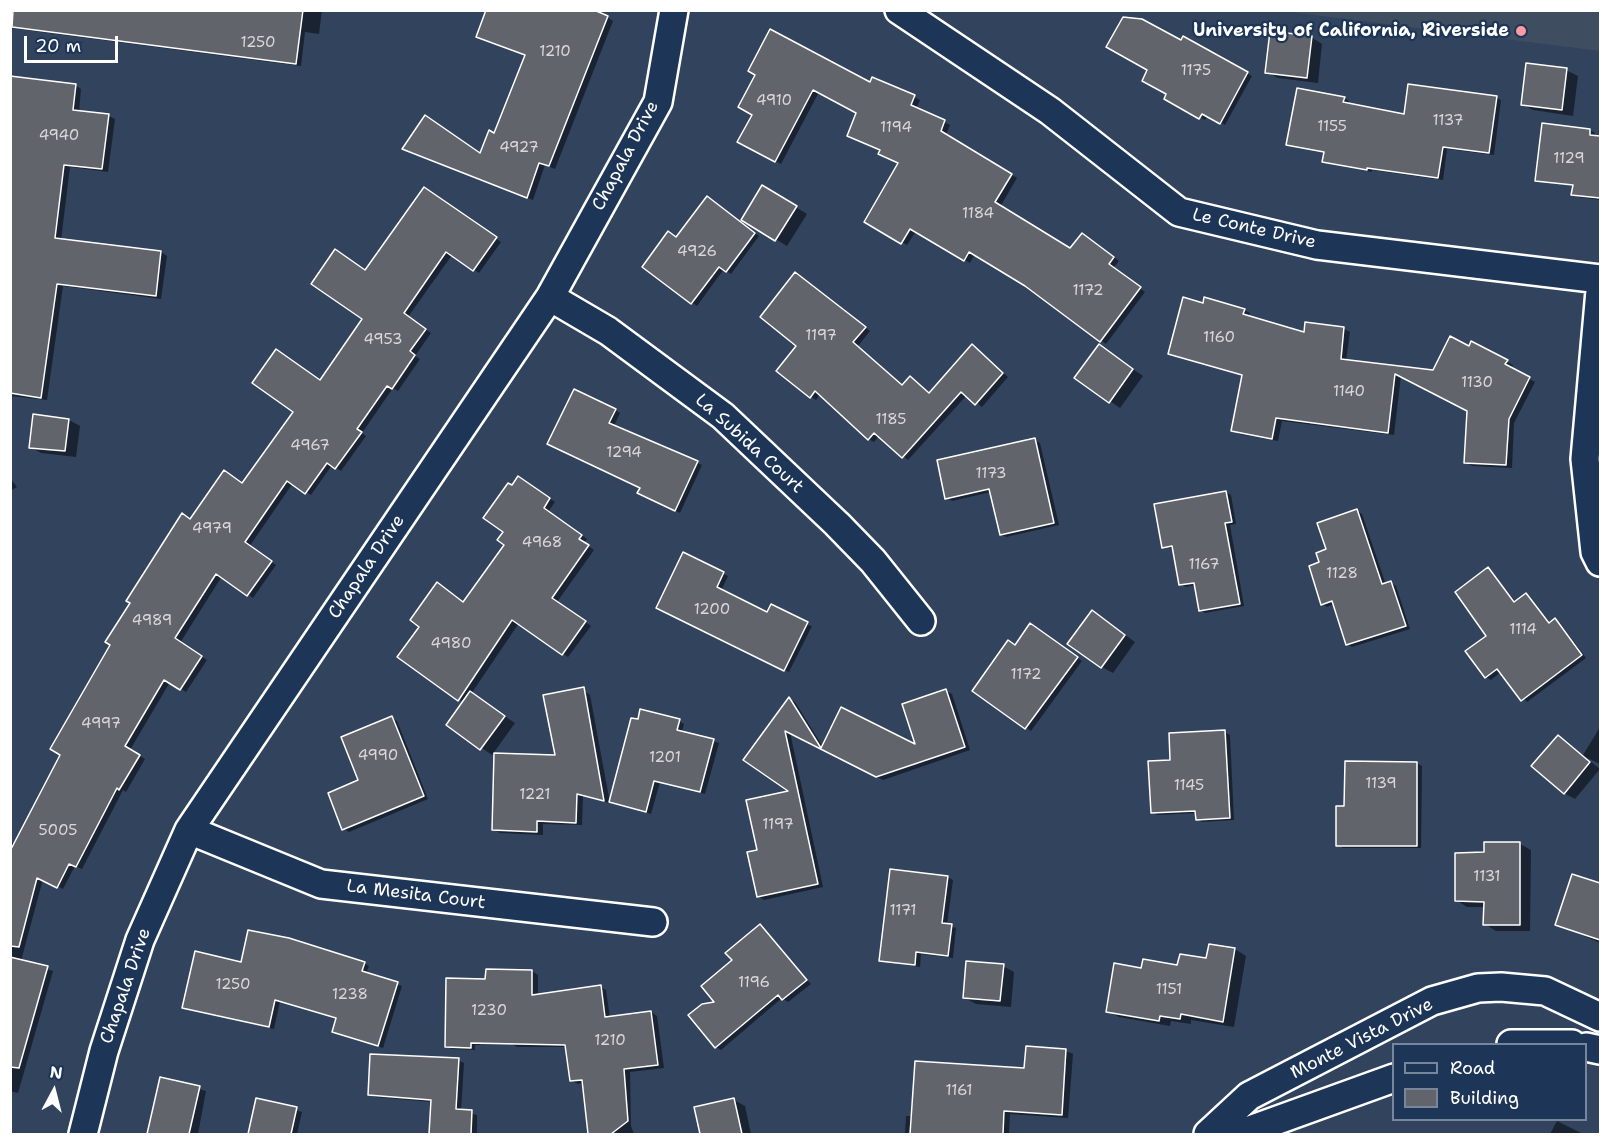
<!DOCTYPE html>
<html>
<head>
<meta charset="utf-8">
<style>
  body { margin:0 }
  #map { position:relative; width:1611px; height:1145px; overflow:hidden; background:#31435d; font-family:"Shantell Sans",sans-serif }
  canvas { display:block }
  .frame { position:absolute; inset:0; border:12px solid #fff; pointer-events:none }
  .legend { position:absolute; left:1392px; top:1043px; width:195px; height:78px; box-sizing:border-box; background:#1d3557; border:2px solid #77869a; margin:0; padding:8px 10px; list-style:none; font-size:18px; color:#fff }
  .legend li { display:flex; align-items:center; gap:12px; height:30px }
  .legend b { width:30px; border:2px solid #77869a }
  .north { position:absolute; left:24px; top:1061px; width:60px; height:60px; -webkit-text-stroke:4px #1d3557; paint-order:stroke; rotate:7deg; font-size:16px; font-weight:700; line-height:24px; text-align:center; color:#fff }
  .north::after { content:''; display:block; margin:auto; width:21px; height:27px; background:#fff; clip-path:polygon(50% 0,100% 100%,50% 72%,0 100%) }
  .scale { position:absolute; left:24px; top:36px; width:94px; height:27px; box-sizing:border-box; border:3px solid #fff; border-top:0; padding-left:8px; font-size:18px; line-height:21px; white-space:nowrap; color:#fff; -webkit-text-stroke:4px #1d3557; paint-order:stroke }
</style>
</head>
<body>
<div id="map">
<canvas width="1611" height="1145"></canvas>
<div class="frame"></div>
<ul class="legend">
<li><b style="height:8px;background:#1d3557"></b>Road</li>
<li><b style="height:16px;background:#61656b"></b>Building</li>
</ul>
<div class="north">N</div>
<div class="scale">20 m</div>
</div>
<script>
const g = document.querySelector('canvas').getContext('2d');
g.lineJoin = 'round';
function fillPath(path, color) { g.fillStyle = color; g.fill(path, 'evenodd'); }
function strokePath(path, color, width, dash) { g.strokeStyle = color; g.lineWidth = width; g.lineCap = dash ? 'butt' : 'round'; g.setLineDash(dash || []); g.stroke(path); }
function drawText(font, color, halo, rows, align = 'center') {
  g.font = font + ' "Shantell Sans",sans-serif'; g.lineWidth = 4.5; g.setLineDash([]); g.textBaseline = 'middle'; g.strokeStyle = halo; g.fillStyle = color; for (const [text, x, y, turn = 0] of rows) {
    g.save(); g.translate(x, y); g.rotate((+turn || 0) * Math.PI / 180); g.textAlign = isNaN(turn) ? turn : align; if (halo) g.strokeText(text, 0, 0); g.fillText(text, 0, 0); g.restore();
  }
}
fillPath(new Path2D(`
  M1283 11H1600V51Z`), '#3f4d61');
fillPath(new Path2D(`
  M10 10H322L319 34 305 32 301 66 10 28Z
  M607 17 613 21 555 169 545 165 533 200 410 151 481 155 495 135 526 56 484 39Z
  M1311 37 1322 44 1318 83 1278 78 1267 72Z
  M1184 38 1252 76 1225 125 1208 115 1205 120 1166 98Z
  M1566 70 1578 76 1573 116 1533 110 1522 104Z
  M757 74 870 84 873 79 914 97 920 100 916 109 950 125 946 135 1017 178 1000 207 1071 250 1088 238 1119 261 1113 268 1145 292 1106 344 1026 285 975 254 970 263 916 231 907 245 866 221 900 163 882 150 858 113 819 92 781 164 739 141 754 114Z
  M10 78 75 85 81 89 79 112 109 116 115 119 108 172 70 167 61 240 161 252 167 256 161 299 63 286 47 400 10 396Z
  M1496 97 1501 100 1494 155 1447 149 1443 180 1372 170V172L1329 164 1324 162 1325 153 1288 144 1344 98 1349 101 1348 105 1405 116Z
  M1543 125 1590 130 1595 133V137L1600 138V200L1578 197 1573 194 1574 186 1537 180Z
  M763 187 807 214 787 246 743 219Z
  M429 192 501 242 479 273 452 255 408 317 431 333 415 356 420 359 398 391 393 388 362 433 366 436 341 471 332 465 311 495 293 483 249 547 276 565 253 598 222 576 180 643 207 660 186 692 170 682 130 750 145 759 126 792 123 790 82 869 75 866 63 889 43 879 21 961 53 971 18 1093 10 1091V842L16 844 191 521 243 485 321 381 364 319 366 272Z
  M712 201 759 236 731 274 724 269 697 306 644 267 677 239Z
  M802 277 870 331 858 346 903 386 911 378 930 393 978 350 1008 377 982 407 967 395 908 460 879 436 874 442 868 439 820 394 816 400 810 396 798 345Z
  M1204 305 1244 310 1250 313 1249 317 1305 333 1307 324 1344 329 1350 332 1346 361 1434 372 1470 348 1472 343 1513 365 1511 369 1535 382 1514 423 1512 468 1472 466 1466 462 1468 411 1401 376 1394 435 1282 421 1278 441 1239 434 1233 430 1244 376 1169 353Z
  M1099 346 1143 376 1120 408 1110 401Z
  M615 410 620 413 614 426 702 465 680 513 644 495 641 488 554 447Z
  M69 420 80 426 76 457 41 453 30 447Z
  M1035 440 1040 443 1059 525 1006 537 1001 534 991 492 952 501 947 498Z
  M10 478 17 487 10 491Z
  M524 481 555 502 548 512 587 539 584 543 594 550 557 602 591 626 568 657 519 623 471 694 515 723 492 755 448 725 464 703 399 657 464 603 506 545 512 487Z
  M1226 492 1231 495 1236 524 1230 525 1244 606 1205 613 1200 610 1196 585 1186 587 1181 584 1174 549 1164 547Z
  M1357 511 1362 514 1386 585 1391 583 1396 586 1410 629 1352 647 1347 644 1334 604 1327 607 1322 604 1321 563Z
  M684 554 728 576 721 591 768 614 812 626 789 672 663 610Z
  M1489 569 1516 602 1527 595 1551 623 1555 620 1560 623 1586 658 1527 702 1501 672 1491 680 1486 677Z
  M1103 619 1135 642 1113 673 1102 667Z
  M1036 628 1082 661 1031 731 974 690Z
  M584 691 590 695 610 803 583 796 582 825 543 824V835L500 833 493 829 557 757Z
  M946 691 952 694 970 750 883 780 790 732 823 887 764 900 758 896 759 851 792 792 746 760 789 699 795 702 823 747H918Z
  M392 718 397 721 428 799 349 832 344 829 360 781Z
  M679 721 684 724 682 732 719 743 705 794 660 782 651 814 611 802Z
  M1600 727V764L1585 757 1600 769 1575 799 1564 793 1558 737 1583 755Z
  M1224 732 1230 735 1234 820 1202 822 1197 819V813L1157 815 1152 812 1172 761Z
  M1417 763 1422 766 1421 848H1343L1337 845 1346 808Z
  M1520 844 1531 850 1530 931H1496L1485 924V907H1467L1456 900 1485 854Z
  M1573 876 1600 885V943L1557 924Z
  M948 877 953 880 947 925 956 928 953 958 921 954 920 967 881 960Z
  M760 925 811 984 788 1002 782 998 721 1050 716 1047 717 1003 734 961Z
  M1235 949 1246 956 1234 1027 1191 1020V1024L1171 1021 1170 1026 1119 1017 1108 1011 1143 969 1179 967Z
  M242 963H364L369 966 366 974 402 986 383 1048 334 1031 338 1019 280 1001 274 1029 184 1007Z
  M1003 966 1014 972 1011 1007 976 1004 965 998Z
  M532 971 538 975V995L600 987 606 990 610 1018 651 1012 657 1016 664 1068 630 1072 631 1126 634 1134H589L584 1083 578 1084 572 1081 567 1047H517L511 1043Z
  M483 983 480 1045H475V1050L452 1049 447 1046Z
  M1027 1048 1066 1051 1073 1054 1068 1118 1010 1114 1009 1134H905L906 1116H913L1026 1070Z
  M458 1060 464 1063 461 1111 477 1115V1134H431L432 1102 375 1097 369 1094Z
  M161 1079 206 1091 198 1134H149Z
  M258 1100 302 1112 297 1134H250Z
  M734 1100 745 1106 751 1134H702L696 1108Z
  M1557 1121 1583 1134H1550Z`), '#0007');
const building = new Path2D(`
  M13 10H303L296 64 12 27Z
  M486 10H594L608 16 549 166 539 163 527 198 402 149 425 115 480 153 489 130 494 133 525 55 476 37Z
  M1123 17 1142 19 1181 40 1183 36 1248 72 1220 124 1202 114 1199 119 1164 99 1166 94 1142 81 1147 70 1106 47Z
  M770 29 870 82 872 77 915 95 911 105 945 120 941 131 1012 174 995 202 1070 248 1082 233 1114 257 1109 264 1141 287 1100 342 1025 286 969 252 964 261 910 229 901 244 864 222 898 163 878 154 880 150 847 136 856 113 813 90 775 162 737 142 752 115 738 107 755 75 748 71Z
  M1270 31 1312 36 1307 78 1265 73Z
  M1526 63 1567 68 1562 110 1521 105Z
  M10 76 76 84 73 110 109 114 102 169 64 165 55 238 161 251 156 296 57 284 41 398 10 393Z
  M1408 84 1497 96 1489 153 1443 147 1438 178 1367 168V170L1322 162 1324 152 1286 145 1297 88 1345 97 1343 102 1404 114Z
  M1542 123 1590 129V135L1600 136V198L1571 195 1573 185 1535 181Z
  M762 185 797 206 775 241 741 220Z
  M424 187 497 237 473 271 446 252 404 313 426 329 410 351 415 355 392 389 387 386 357 429 362 432 335 469 327 463 305 494 287 481 245 542 272 561 247 596 216 574 175 638 202 656 180 690 164 680 125 746 140 755 119 790 117 788 76 867 69 864 57 888 37 878 19 947 10 946V851L60 755 50 749 110 645 105 642 130 603 126 601 182 513 190 519 224 470 242 483 293 412 252 383 276 349 320 380 362 319 311 284 335 249 365 270Z
  M707 196 755 233 726 272 719 267 691 304 642 267 668 231 676 237Z
  M795 272 866 327 853 342 902 385 910 376 929 393 972 344 1003 373 975 405 961 392 902 458 874 433 868 440 815 391 810 398 776 371 796 346 760 317Z
  M1183 297 1203 303 1204 297 1245 309 1243 314 1304 332 1305 322 1344 327 1341 359 1433 370 1450 336 1469 346 1471 341 1508 360 1505 364 1530 377 1509 419 1506 465 1464 463 1467 411 1395 374 1388 433 1276 418 1272 439 1231 431 1242 375 1168 354Z
  M1099 344 1133 369 1109 403 1074 378Z
  M574 389 616 409 609 423 698 461 675 511 637 493 640 488 547 444Z
  M33 414 69 419 65 451 29 448Z
  M1035 438 1054 523 1000 535 989 489 945 499 937 460Z
  M518 476 550 498 544 508 582 535 579 539 589 545 552 598 586 621 562 655 512 620 458 701 397 657 419 627 410 620 437 582 463 602 504 545 497 540 503 532 483 518 508 483 512 485Z
  M1226 491 1232 522 1225 523 1240 604 1199 611 1194 583 1179 585 1172 546 1162 548 1154 504Z
  M1357 509 1382 584 1391 581 1406 626 1346 645 1332 601 1321 605 1309 566 1319 562 1316 553 1326 549 1317 523Z
  M683 552 724 572 717 587 767 612 771 604 808 622 784 671 656 608Z
  M1488 567 1514 602 1526 593 1549 623 1555 618 1582 655 1521 701 1497 669 1485 678 1465 651 1486 636 1455 592Z
  M1092 610 1125 635 1101 668 1067 644Z
  M1030 623 1078 657 1025 729 972 691 1008 640 1015 645Z
  M584 687 604 801 577 794 576 823 537 821V832L492 830 494 753 555 755 543 695Z
  M946 689 965 747 876 777 785 731 818 884 757 897 747 852 757 850 746 800 788 791 743 760 789 697 821 748 841 707 915 744 902 704Z
  M470 691 505 716 480 750 446 725Z
  M640 709 680 719 677 730 714 739 700 792 654 781 646 812 609 802 631 718 638 719Z
  M392 716 424 796 342 830 328 793 358 780 341 737Z
  M1225 730 1230 818 1196 820 1195 811 1151 813 1148 761 1170 760 1169 733Z
  M1558 735 1590 762 1564 794 1531 766Z
  M1345 761 1417 762V846H1336V806H1344Z
  M1484 842H1520V925H1483L1484 902 1455 901V853L1484 852Z
  M890 869 948 876 942 923 952 924 948 956 916 952 915 965 879 961Z
  M1572 874 1600 883V940L1555 925Z
  M760 924 807 980 782 1000 778 995 715 1048 688 1015 702 1004 714 1002 701 986 732 960 725 953Z
  M248 930 289 938 365 962 362 971 398 982 378 1046 332 1032 336 1018 275 1000 269 1027 182 1008 195 951 241 962Z
  M1209 944 1235 948 1223 1022 1181 1014 1180 1019 1160 1016 1159 1021 1106 1012 1114 963 1141 968 1143 959 1177 965 1180 954 1206 958Z
  M10 957 48 966 19 1068 10 1067Z
  M966 961 1004 964 1000 1001 963 998Z
  M486 969 532 970V995L601 985 605 1017 651 1011 658 1065 624 1069 628 1121 611 1134H588L582 1080 570 1081 565 1045 471 1043V1048L445 1047 446 978 485 979Z
  M1026 1046 1066 1049 1062 1115 1004 1111 1003 1134H910L915 1061 1024 1068Z
  M370 1054 459 1058 456 1109 472 1110 471 1134H429L431 1100 368 1095Z
  M160 1077 200 1086 189 1134H147Z
  M256 1098 297 1107 291 1134H248Z
  M734 1098 742 1134H700L694 1107Z`);
fillPath(building, '#61656b');
strokePath(building, '#fff', 1.5);
const street = new Path2D(`
  M899 10 1050 111 1179 212 1317 245 1600 279
  M1600 291 1585 459 1595 552 1600 562
  M550 297 608 331 723 416 837 524 873 561 921 621
  M189 830 321 884 653 922
  M1511 1044H1572
  M1586 1047 1600 1050
  M83 1134 104 1051 140 940 189 830 550 297 658 102 674 10
  M1208 1134 1249 1096 1432 1001 1478 988 1501 987 1545 991 1600 1017
  M1239 1134 1394 1078`);
strokePath(street, '#fff', 32);
strokePath(street, '#1d3557', 27);
for (const [x, y, r, color] of [
  [1521,31,6,"#ff9aa2"]
]) { const dot = new Path2D(); dot.arc(x, y, r, 0, 2 * Math.PI); g.fillStyle = color; g.fill(dot); strokePath(dot, '#1d3557', 2); }
drawText('15px', '#d8d8da', null, [
  ["1250",258,43],
  ["1210",555,52],
  ["1175",1196,71],
  ["4910",774,101],
  ["1137",1448,121],
  ["1155",1332,127],
  ["1194",896,128],
  ["4940",59,136],
  ["4927",519,148],
  ["1129",1569,159],
  ["1184",978,214],
  ["4926",697,252],
  ["1172",1088,291],
  ["1197",821,336],
  ["1160",1219,338],
  ["4953",383,340],
  ["1130",1477,383],
  ["1140",1349,392],
  ["1185",891,420],
  ["4967",310,446],
  ["1294",624,453],
  ["1173",991,474],
  ["4979",212,529],
  ["4968",542,543],
  ["1167",1204,565],
  ["1128",1342,574],
  ["1200",712,610],
  ["4989",152,621],
  ["1114",1523,630],
  ["4980",451,644],
  ["1172",1026,675],
  ["4997",101,724],
  ["4990",378,756],
  ["1201",665,758],
  ["1139",1381,784],
  ["1145",1189,786],
  ["1221",535,795],
  ["1197",778,825],
  ["5005",58,831],
  ["1131",1487,877],
  ["1171",903,911],
  ["1196",754,983],
  ["1250",233,985],
  ["1151",1169,990],
  ["1238",350,995],
  ["1230",489,1011],
  ["1210",610,1041],
  ["1161",959,1091]
]);
drawText('bold 18px', '#fff', '#1d3557', [
  ["University of California, Riverside",1509,31]
], 'right');
drawText('18px', '#fff', '#1d3557', [
  ["Chapala Drive",626,156,-62],
  ["Le Conte Drive",1254,229,13],
  ["La Subida Court",749,444,42],
  ["Chapala Drive",367,567,-56],
  ["La Mesita Court",416,895,7],
  ["Chapala Drive",126,986,-71],
  ["Monte Vista Drive",1362,1039,-27]
]);
</script>
</body>
</html>
